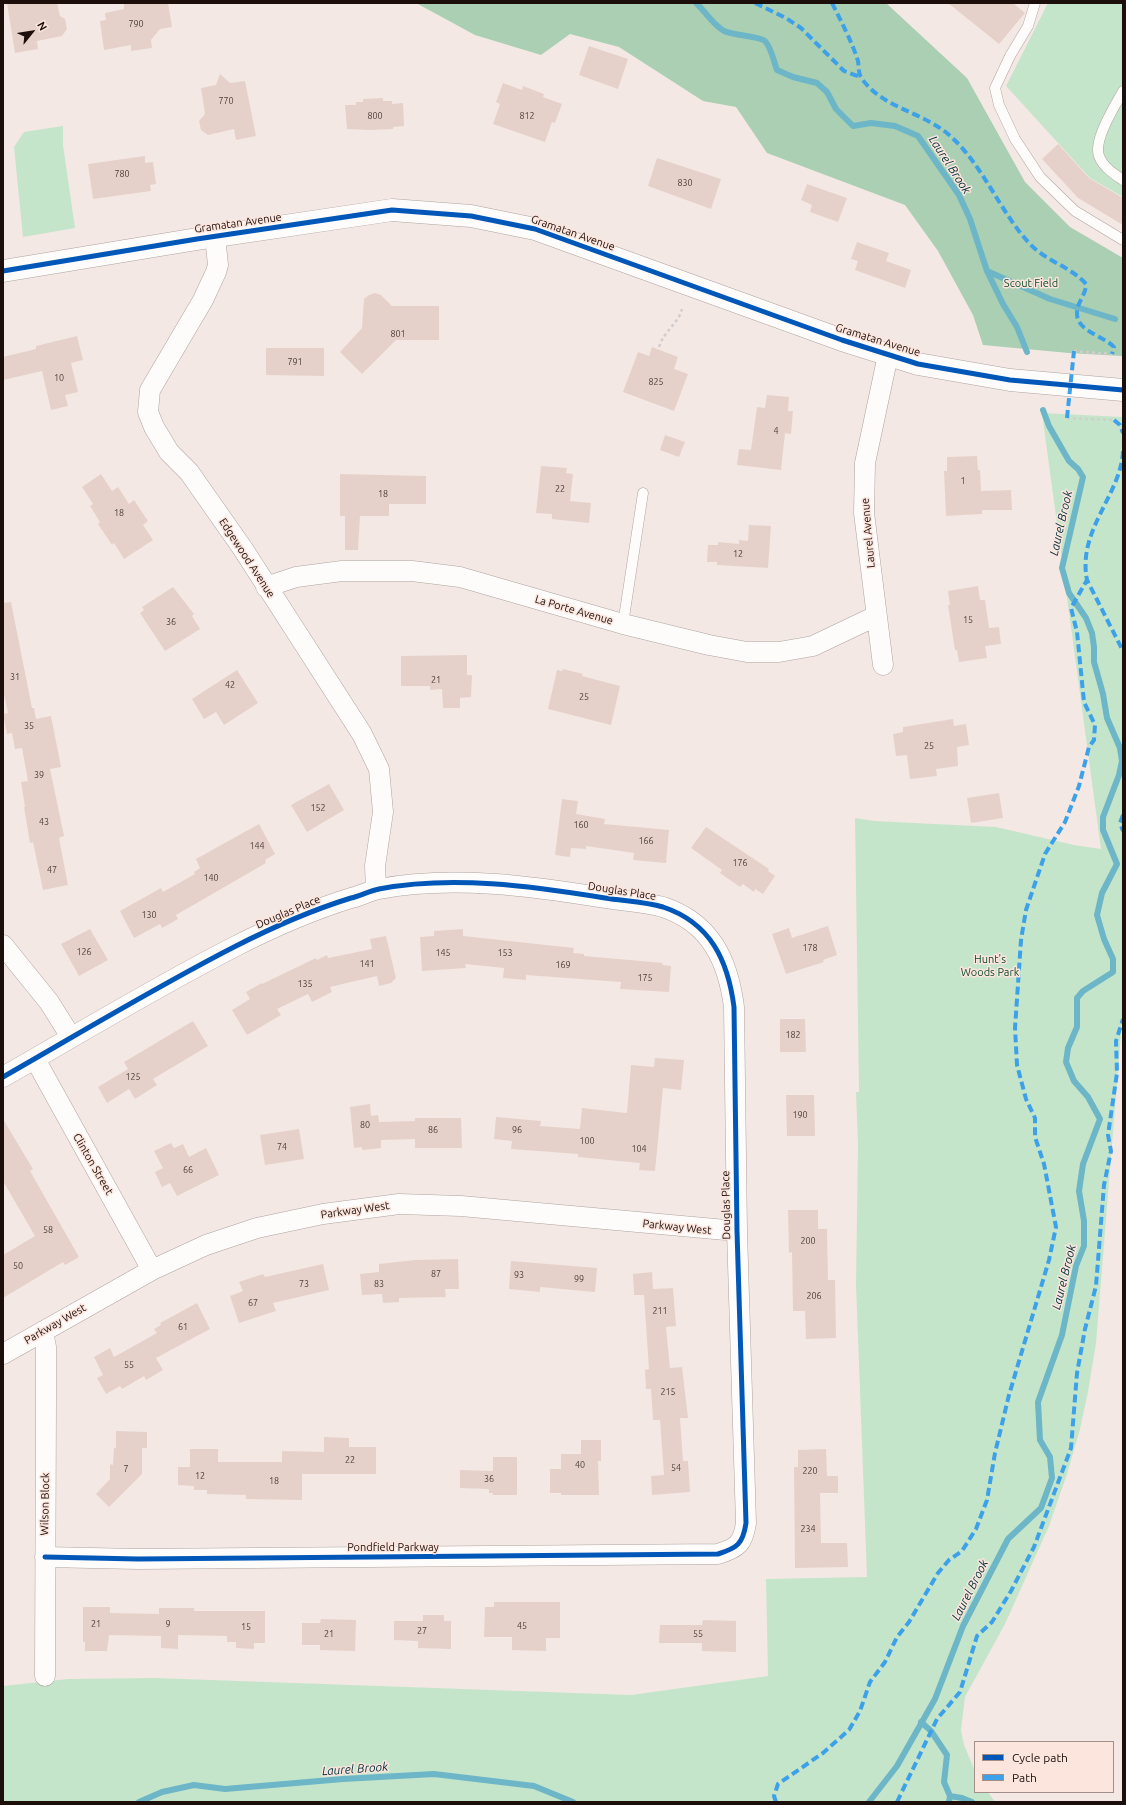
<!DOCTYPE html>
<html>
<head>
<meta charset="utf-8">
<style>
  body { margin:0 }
  #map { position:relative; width:1126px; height:1805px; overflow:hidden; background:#f4e8e4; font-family:Ubuntu,sans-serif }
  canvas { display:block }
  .frame { position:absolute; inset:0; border:4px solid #1c0f0b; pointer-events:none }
  .legend { position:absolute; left:974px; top:1741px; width:140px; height:52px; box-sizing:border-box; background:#fbe5dd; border:1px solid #a28f89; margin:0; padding:5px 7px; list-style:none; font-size:12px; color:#1c0f0b }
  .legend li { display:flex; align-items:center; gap:8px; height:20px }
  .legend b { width:20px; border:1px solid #a28f89 }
  .north { position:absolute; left:12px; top:12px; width:40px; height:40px; -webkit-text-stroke:3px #fbe5dd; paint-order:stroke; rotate:60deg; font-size:11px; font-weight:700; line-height:16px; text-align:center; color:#1c0f0b }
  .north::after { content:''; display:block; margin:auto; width:14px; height:18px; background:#1c0f0b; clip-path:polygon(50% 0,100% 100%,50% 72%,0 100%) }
</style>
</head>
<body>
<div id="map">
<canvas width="1126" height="1805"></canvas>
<div class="frame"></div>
<ul class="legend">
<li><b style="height:5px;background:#0057b8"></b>Cycle path</li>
<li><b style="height:5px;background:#3da1e9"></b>Path</li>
</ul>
<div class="north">N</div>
</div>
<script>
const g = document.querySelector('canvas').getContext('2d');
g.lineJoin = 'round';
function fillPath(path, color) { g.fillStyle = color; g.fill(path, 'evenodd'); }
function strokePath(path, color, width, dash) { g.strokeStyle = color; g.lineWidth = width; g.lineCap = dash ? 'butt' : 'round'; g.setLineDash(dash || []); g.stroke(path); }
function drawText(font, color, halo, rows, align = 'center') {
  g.font = font + ' Ubuntu,sans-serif'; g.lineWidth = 3; g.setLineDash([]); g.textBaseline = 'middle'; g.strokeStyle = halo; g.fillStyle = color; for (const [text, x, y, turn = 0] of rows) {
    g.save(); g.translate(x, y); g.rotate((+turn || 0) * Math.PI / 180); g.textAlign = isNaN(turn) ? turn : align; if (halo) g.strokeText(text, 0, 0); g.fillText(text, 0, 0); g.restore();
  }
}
fillPath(new Path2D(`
  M1048 3H1123V197L1090 178 1006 86Z
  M63 126V145L75 228 23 237 14 147 24 132Z
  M1042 413 1123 417V1009L1096 1343 1088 1392 1080 1429 1067 1474 1049 1526 1005 1624 965 1697 961 1730 964 1745 975 1771V1792H988L995 1802H3V1686L68 1679 155 1678 631 1695 768 1676 766 1579 867 1577 856 1285 858 1144 856 1092H859L855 818 874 821 996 827 1074 845 1101 849Z`), '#c5e5cb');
fillPath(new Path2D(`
  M416 3H886L967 78 1025 182 1070 227 1123 258V355L1122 356 1069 353 983 345 973 315 938 251 905 205 767 153 736 107 703 101 619 47 570 34 541 55 475 35Z`), '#aacfb3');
strokePath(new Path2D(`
  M696 3C706 12 712 24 724 31 735 36 760 36 765 41 771 47 774 62 777 70L793 77 817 83 827 92 836 109 853 126 871 123 895 126 918 136 959 195 970 219 987 271 1003 304 1017 327 1027 352
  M987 271 1050 299 1115 319
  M921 1722 931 1731 947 1755 944 1782 950 1796 949 1802
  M950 1796 962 1798 972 1802
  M139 1802 162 1792 194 1785 225 1789 343 1779 434 1774 534 1786 573 1802
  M869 1802 897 1766 935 1699 963 1626 1008 1539 1041 1508 1052 1478 1050 1457 1040 1440 1038 1402 1062 1335 1076 1266 1084 1246V1221L1079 1191 1083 1164 1100 1119 1088 1097 1074 1081 1066 1062 1068 1048 1077 1027V998L1083 991 1113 972V959L1104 939 1097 915 1102 893 1117 864 1103 830V817L1119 775 1122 761 1120 748 1107 718 1103 694 1094 662V647L1092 633 1086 618 1069 593 1062 568 1083 477 1078 469 1069 461 1049 426 1043 410`), '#6cb6c7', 6);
fillPath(new Path2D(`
  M7 3H57L60 16 65 19 67 29 62 36 37 41 38 49 15 53Z
  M124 3H168L172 27 160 29 151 40 152 48 131 51V45L104 50 100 21 106 20 105 13 124 9Z
  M948 3H1013L1025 13 999 44Z
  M589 46 628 59 618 89 579 75Z
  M220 74 230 83 245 81 256 136 236 140 234 129 208 135 201 130 199 121 205 114 201 88 216 85Z
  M503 83 522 90 523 86 544 94 543 97 562 104 555 123 552 122 545 142 493 124 500 104 496 102Z
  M383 98V101H392V104L403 103 404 126 393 127V129L370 130 347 129 345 105H356V102H363V99Z
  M1058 144 1089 178 1123 198V225L1078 198 1042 159Z
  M145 156V163L153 162 156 184 150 185 151 191 93 199 88 164Z
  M657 158 721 179 711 209 648 186Z
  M807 184 847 198 838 222 810 212 812 205 801 200Z
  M857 242 889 253 886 261 911 270 905 288 855 270 858 261 851 259Z
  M375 293 381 295 392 306H439V340H396L362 374 340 352 362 328 364 299 369 295Z
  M77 336 83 360 71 363 78 392 65 395 68 406 51 410 42 371 3 380V357L36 349V346Z
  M652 347 678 357 674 369 688 374 674 411 623 392 638 352 649 356Z
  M266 348H324V376L266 375Z
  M767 395 789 397 788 411H793L791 434 785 433 781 470 737 465 739 449 751 450 757 407 765 408Z
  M665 435 685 442 679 457 660 450Z
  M977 456 978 470H980L981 491 1011 490 1012 510H982V514L946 516 944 471H947V457Z
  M541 466 567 468 566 473 573 474 570 501 591 503 589 523 552 519V514L536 513Z
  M101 474 112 491 118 487 129 504 134 500 148 521 143 525 153 540 124 559 114 543 112 545 98 524 100 522 90 506 93 504 82 487Z
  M340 474 426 476V504H389V516H360L358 550H345V516H340Z
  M749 525 771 526 768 568 717 565V562H707L708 545H718V542L739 544V540L748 541Z
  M978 586 980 600H985L989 628 999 627 1001 644 985 646 987 658 959 662 957 650H955L948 605H950L948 591Z
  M173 587 194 614 192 616 200 629 165 651 140 613 144 610 142 607Z
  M11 602 32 708H34L36 719 51 716 61 767 50 769 64 836 59 838 68 885 43 890 33 842 30 843 24 807H25L21 782 28 781 22 748 15 749 12 733 7 734 3 714 8 713 3 690V603Z
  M467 655V675H472L471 697 460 698V708H443L442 689 430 690V686H401V656Z
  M563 669 583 674 582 676 620 686 611 725 548 709 557 670 562 671Z
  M237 670 258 703 224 725 216 712 204 719 192 699Z
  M953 719 954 726 966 724 969 745 957 747 958 766 936 769 937 776 910 779 907 755 896 756 893 734 903 732V727Z
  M329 784 344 810 307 832 291 805Z
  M999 793 1003 818 971 823 967 798Z
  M562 799 578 801 576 814 605 819 604 824 669 830 666 863 633 860 634 853 586 846V849L571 848 570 857 555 855Z
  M259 824 275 854 265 860 266 863 176 915 178 919 162 928 160 924 134 938 120 911 161 888 163 892 195 874 194 872 200 868 196 859Z
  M706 827 769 869 768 871 775 876 763 894 755 889 754 892 743 884 740 887 720 873 722 870 691 848Z
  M828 926 837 955 823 960 824 962 786 974 772 934 789 928 792 938Z
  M90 929 108 960 79 976 61 944Z
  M463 929V936L574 948 573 953 584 954V956L663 963 662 965 671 966 669 992 620 989 621 982 526 975V980L503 978 504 968 465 964 466 968 422 971 420 937 434 936V931Z
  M386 936 396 978 391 983 379 986 377 976 330 987 332 992 312 1002 308 994 277 1009 281 1015 247 1035 232 1010 250 999 246 992 262 983V984L316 958 317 960 327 955 328 958 372 949 370 939Z
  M780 1019H805L806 1052H780Z
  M193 1021 208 1046 153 1079 157 1085 135 1099 129 1089 107 1103 98 1087 128 1069 124 1062Z
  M655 1058 684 1060 681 1090 663 1088 655 1171 639 1170 640 1163 578 1157V1154L511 1149 512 1141 494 1139 496 1117 541 1121 540 1126 580 1129 582 1108 627 1113 631 1065 654 1067Z
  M786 1095H814L815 1136H787Z
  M370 1104 371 1116 378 1115 379 1122 415 1121V1118H461L462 1148H415V1139L381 1140V1148L362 1150V1147L354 1148 350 1107Z
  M3 1119 33 1169 30 1171 79 1257 65 1265 63 1262 3 1298V1255L35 1236 3 1181Z
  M299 1129 304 1159 265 1165 260 1135Z
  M171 1143 174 1148 183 1144 189 1157 206 1148 219 1175 177 1196 170 1183 162 1187 155 1172 163 1168 154 1151Z
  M788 1210H818V1229H827L828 1280H835L836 1338 806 1339 805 1311H793L792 1252 789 1253Z
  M458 1259 459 1289H445L446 1297 399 1298V1302L383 1303 382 1294 362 1295 360 1274 379 1272V1264L415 1260Z
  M511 1261 597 1268 595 1292 540 1287V1292L509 1289Z
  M323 1264 329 1290 273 1303 276 1311 239 1323 230 1296 243 1291 239 1282 263 1274 265 1277Z
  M652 1272 653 1289 673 1288 676 1326 666 1327 670 1368 682 1367 688 1418H680L683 1461H688L690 1492 652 1495 651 1476 664 1475 660 1420H653L651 1389H646L645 1370 649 1369 644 1295H634L633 1274Z
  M197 1303 210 1329 156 1358 163 1370 146 1380 144 1376 122 1389 120 1386 106 1394 97 1378 103 1375 94 1357 110 1348 114 1357 157 1333 154 1329 161 1325 160 1323Z
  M116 1431 147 1432V1448H142V1474L109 1507 96 1494 110 1479V1464L113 1465 114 1448H116Z
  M324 1437 349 1438V1447H376V1474H302V1500L246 1499V1495L207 1494V1490H194V1486L178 1485V1467H190V1449H218V1462H282V1451L324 1452Z
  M581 1440H601V1461H598L599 1495H561V1493H550V1469H561V1454H581Z
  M826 1449 827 1476H838V1493H820L821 1543H847L848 1567 795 1568 794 1467H798V1450Z
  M493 1457H517V1495H493V1493H489V1489L460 1488V1470L493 1471Z
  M494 1602H560V1638H546V1651L512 1650V1637H484L485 1607H494Z
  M83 1607H110V1613L159 1614V1608H194V1611H265V1643H254V1649L236 1648V1642H227V1636L178 1635V1649L161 1648V1636L109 1635 107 1651H85V1642H83Z
  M423 1615H444V1621H451V1649L418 1648V1641L394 1640V1621H423Z
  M321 1619 356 1620 355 1651 320 1650V1645H302V1623H320Z
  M703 1620 736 1621V1652L702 1651V1643H659L660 1625H702Z`), '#e6d1ca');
const lane = new Path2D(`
  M1035 3 1028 26 1010 56 995 88 999 105 1015 139 1040 177 1075 211 1123 240
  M1123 91C1115 106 1093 140 1099 156 1103 167 1114 174 1123 180
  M623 624 643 493`);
const street = new Path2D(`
  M215 236 218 265 216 272 203 300 150 390 148 412 154 427 169 452 189 472 243 549 362 734 379 769 383 812 375 866 376 889
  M266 587 296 577 342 571H412L460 577 623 624 709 645 747 652H779L813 646 876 616
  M883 665 864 513 865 463 888 355
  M3 945 49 1002 71 1037
  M35 1059 152 1270
  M3 1077C80 1033 156 987 234 947 273 927 309 911 351 898 360 896 369 891 379 889 451 875 532 886 605 898 624 901 645 902 663 907 711 923 728 961 734 1007L737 1231 746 1523C743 1544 737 1548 718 1554L138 1559 45 1557
  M43 1332 46 1347V1398L45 1676
  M3 1354 152 1270 206 1245 257 1228 323 1214 399 1204 461 1206 737 1231`);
const secondary = new Path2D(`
  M3 271 197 239 392 210 471 216 535 229 842 340 918 364 1010 380 1123 390`);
strokePath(lane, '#aea39f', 11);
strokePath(street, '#aea39f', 21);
strokePath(secondary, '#aea39f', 23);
strokePath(new Path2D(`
  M659 347C664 331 678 324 682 309
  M1074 351 1112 354
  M1067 418 1114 420`), '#d2cecd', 2.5, [3, 3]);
strokePath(lane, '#fdfcfb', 10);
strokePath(street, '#fdfcfb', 20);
strokePath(secondary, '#fdfcfb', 22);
strokePath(new Path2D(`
  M755 3 786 18 801 28 844 71 860 77
  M832 3C841 21 852 42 858 61 859 67 858 74 862 79 883 108 920 111 948 134 983 164 999 211 1030 244 1047 262 1070 266 1086 284 1086 295 1077 302 1077 313 1076 331 1104 336 1114 347L1112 354
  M1067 418 1074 351
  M1114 420 1120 425 1123 433
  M1123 451C1121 495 1077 530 1087 580L1123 651
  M1123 815 1120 823 1123 831
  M776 1802 774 1796 778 1784 823 1753 849 1730 860 1711 870 1682 885 1662 897 1637 909 1622 938 1573 949 1560 962 1551 976 1529 987 1500 995 1453 1009 1395 1049 1260 1056 1227 1044 1164 1035 1137V1118L1026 1099 1017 1065 1015 1028 1021 940 1026 910 1045 854 1065 822 1079 786 1089 747 1094 740 1095 725 1084 702 1077 632 1071 608 1087 580
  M897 1802 937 1719 960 1692 977 1636 992 1622 1011 1591 1034 1547 1071 1448 1077 1373 1085 1329 1096 1286 1104 1185 1111 1151 1108 1135 1117 1073 1116 1041 1123 1019`), '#3da1e9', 4, [8, 4]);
strokePath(new Path2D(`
  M3 271 197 239 392 210 471 216 535 229 842 340 918 364 1010 380 1123 390
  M3 1077C80 1033 156 987 234 947 273 927 309 911 351 898 360 896 369 891 379 889 451 875 532 886 605 898 624 901 645 902 663 907 711 923 728 961 734 1007L737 1231 746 1523C743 1544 737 1548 718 1554L138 1559 45 1557`), '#0057b8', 5);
drawText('9px', '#4e403b', null, [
  ["790",136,24],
  ["770",226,101],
  ["800",375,116],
  ["812",527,116],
  ["780",122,174],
  ["830",685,183],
  ["801",398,334],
  ["791",295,362],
  ["10",59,378],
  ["825",656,382],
  ["4",776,431],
  ["1",963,481],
  ["22",560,489],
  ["18",383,494],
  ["18",119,513],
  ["12",738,554],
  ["15",968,620],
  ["36",171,622],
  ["31",15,677],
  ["21",436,680],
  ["42",230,685],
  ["25",584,697],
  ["35",29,726],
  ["25",929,746],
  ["39",39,775],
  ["152",318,808],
  ["43",44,822],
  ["160",581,825],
  ["166",646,841],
  ["144",257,846],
  ["176",740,863],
  ["47",52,870],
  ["140",211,878],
  ["130",149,915],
  ["178",810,948],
  ["126",84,952],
  ["145",443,953],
  ["153",505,953],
  ["141",367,964],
  ["169",563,965],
  ["175",645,978],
  ["135",305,984],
  ["182",793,1035],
  ["125",133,1077],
  ["190",800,1115],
  ["80",365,1125],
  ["86",433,1130],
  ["96",517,1130],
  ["100",587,1141],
  ["74",282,1147],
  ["104",639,1149],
  ["66",188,1170],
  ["58",48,1230],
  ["200",808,1241],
  ["50",18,1266],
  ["87",436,1274],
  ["93",519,1275],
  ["99",579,1279],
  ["73",304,1284],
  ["83",379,1284],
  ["206",814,1296],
  ["67",253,1303],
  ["211",660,1311],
  ["61",183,1327],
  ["55",129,1365],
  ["215",668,1392],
  ["22",350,1460],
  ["40",580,1465],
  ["54",676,1468],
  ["7",126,1469],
  ["220",810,1471],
  ["12",200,1476],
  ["36",489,1479],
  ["18",274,1481],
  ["234",808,1529],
  ["21",96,1624],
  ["9",168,1624],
  ["45",522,1626],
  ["15",246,1627],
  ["27",422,1631],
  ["21",329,1634],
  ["55",698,1634]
]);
drawText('11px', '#1c0f0b', '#fbe5dd', [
  ["Gramatan Avenue",238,223,-8],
  ["Gramatan Avenue",573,233,19],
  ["Gramatan Avenue",878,340,17],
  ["Laurel Avenue",868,533,-95],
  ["Edgewood Avenue",247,558,57],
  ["La Porte Avenue",574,610,16],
  ["Douglas Place",622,891,9],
  ["Douglas Place",288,912,-23],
  ["Clinton Street",93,1164,60],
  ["Douglas Place",726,1205,-91],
  ["Parkway West",355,1210,-8],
  ["Parkway West",677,1227,6],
  ["Parkway West",55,1324,-30],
  ["Wilson Block",45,1504,-89],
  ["Pondfield Parkway",393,1547]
]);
drawText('11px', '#0f4a2b', '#fbe5dd', [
  ["Scout Field",1031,283],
  ["Hunt's",990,959],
  ["Woods Park",990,972]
]);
drawText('italic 12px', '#00313c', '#fbe5dd', [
  ["Laurel Brook",950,165,57],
  ["Laurel Brook",1061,523,-77],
  ["Laurel Brook",1064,1277,-76],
  ["Laurel Brook",970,1590,-63],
  ["Laurel Brook",355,1769,-4]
]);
</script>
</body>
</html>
